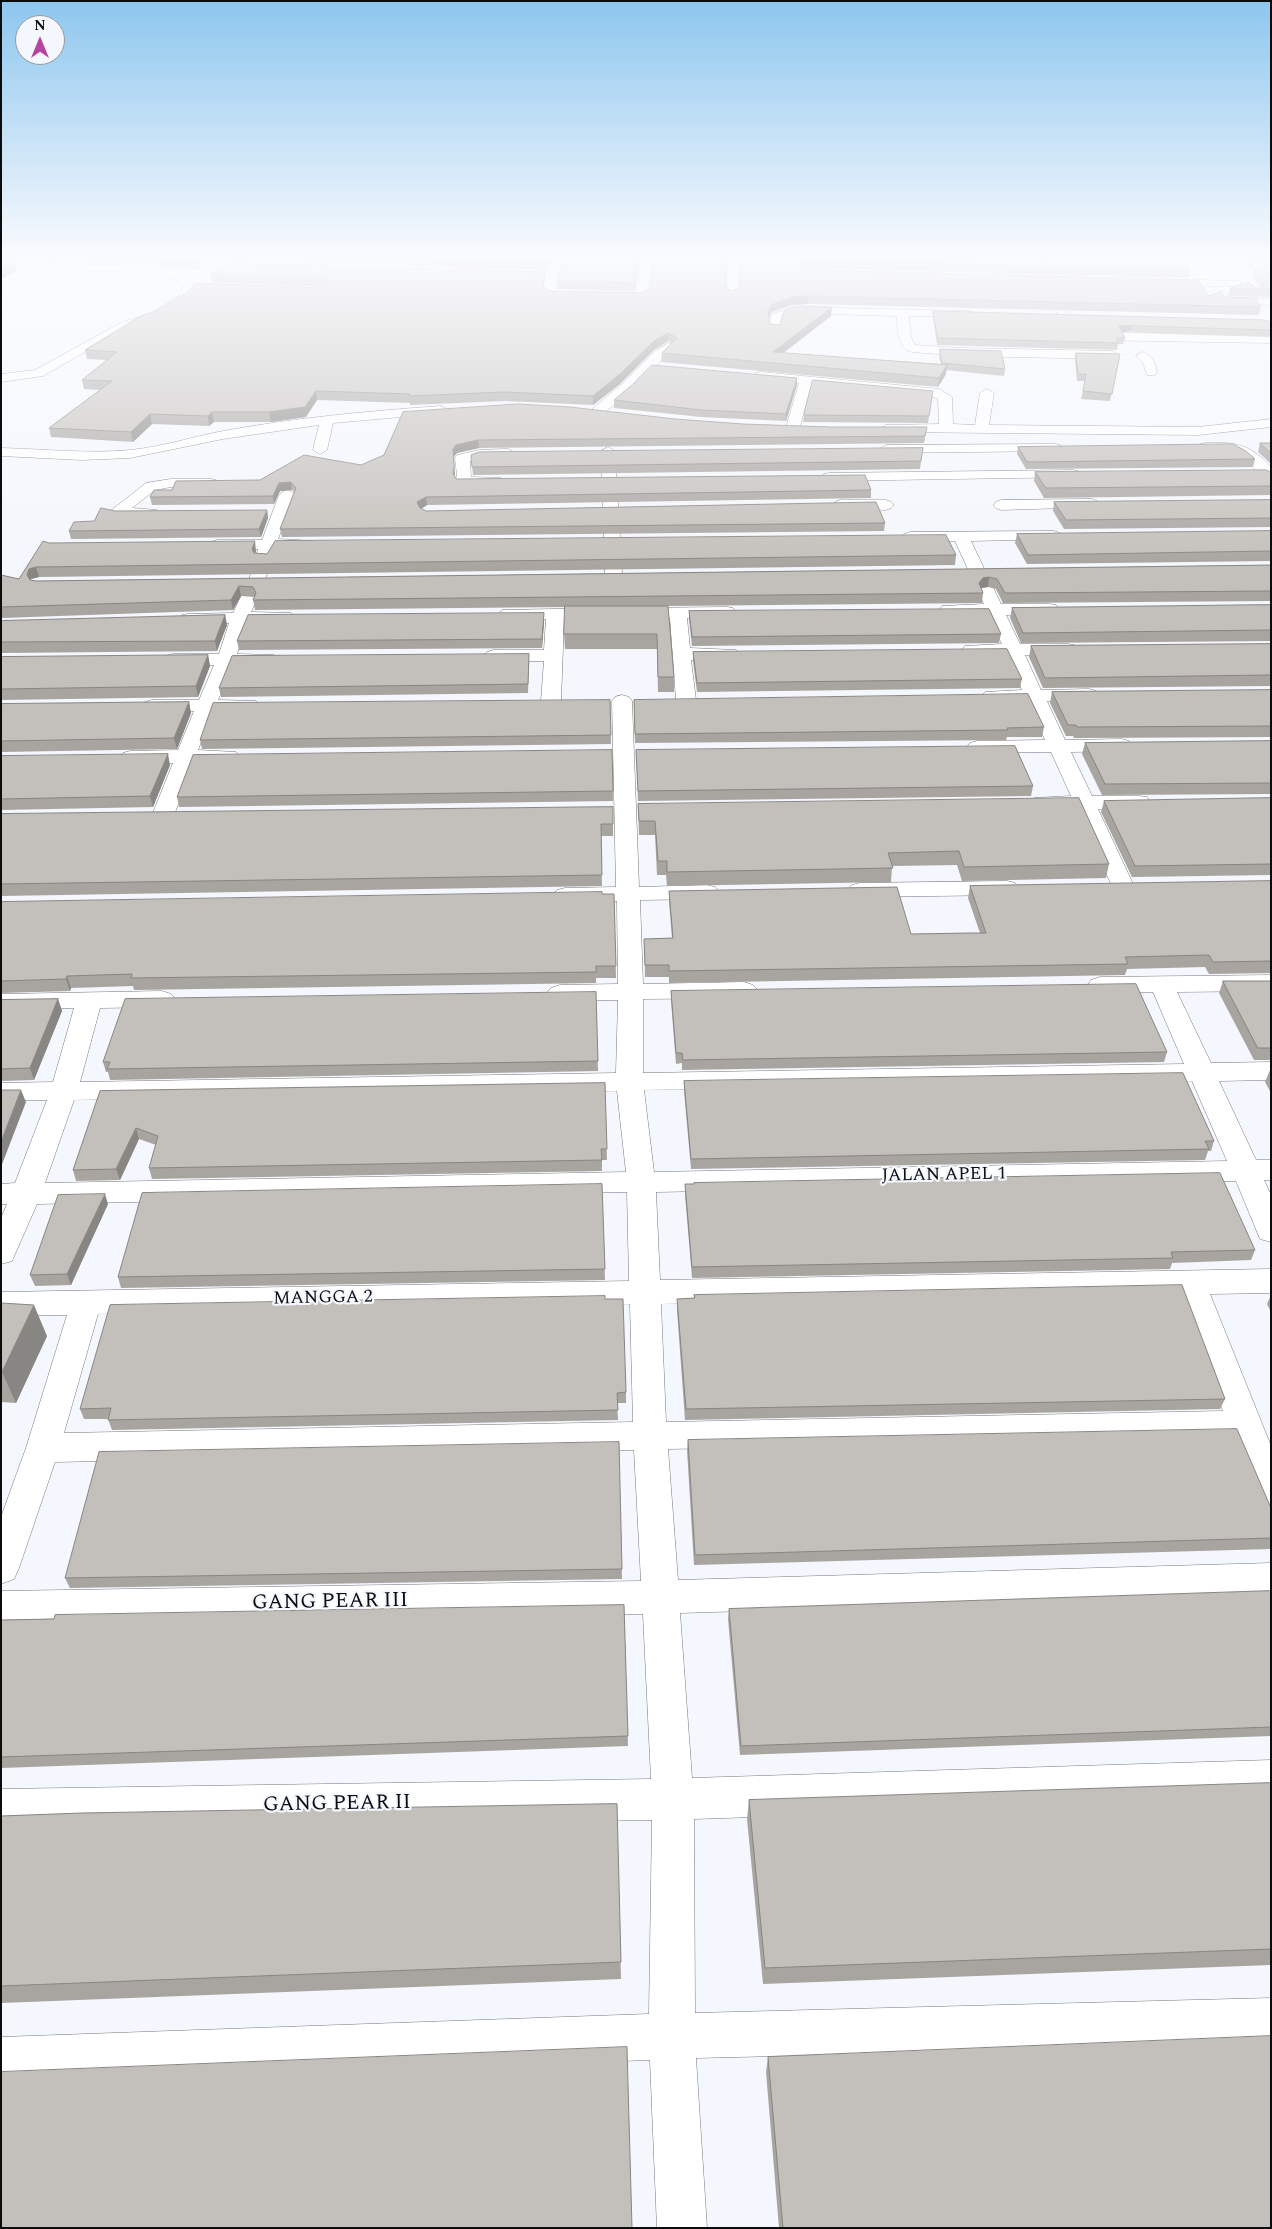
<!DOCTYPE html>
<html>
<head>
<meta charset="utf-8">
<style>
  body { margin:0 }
  #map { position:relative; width:1272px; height:2229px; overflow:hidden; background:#f4f7fd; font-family:Spectral,serif }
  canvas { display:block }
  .frame { position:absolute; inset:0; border:2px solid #0b0c0e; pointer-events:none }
  .north { position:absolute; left:15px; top:15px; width:50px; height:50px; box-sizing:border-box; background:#f4f7fd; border:1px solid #97999d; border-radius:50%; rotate:0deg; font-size:14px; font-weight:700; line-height:20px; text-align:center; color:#0b0c0e }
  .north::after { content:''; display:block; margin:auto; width:18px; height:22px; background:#b645a0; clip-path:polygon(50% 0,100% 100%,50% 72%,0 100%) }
</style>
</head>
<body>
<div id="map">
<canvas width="1272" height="2229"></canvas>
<div class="frame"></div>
<div class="north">N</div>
</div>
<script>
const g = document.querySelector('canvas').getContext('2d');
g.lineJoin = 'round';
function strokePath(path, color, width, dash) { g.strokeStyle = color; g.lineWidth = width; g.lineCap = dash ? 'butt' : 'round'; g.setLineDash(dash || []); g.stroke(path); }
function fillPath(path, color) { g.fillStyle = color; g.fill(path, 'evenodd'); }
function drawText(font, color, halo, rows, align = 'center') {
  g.font = font + ' Spectral,serif'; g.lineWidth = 4.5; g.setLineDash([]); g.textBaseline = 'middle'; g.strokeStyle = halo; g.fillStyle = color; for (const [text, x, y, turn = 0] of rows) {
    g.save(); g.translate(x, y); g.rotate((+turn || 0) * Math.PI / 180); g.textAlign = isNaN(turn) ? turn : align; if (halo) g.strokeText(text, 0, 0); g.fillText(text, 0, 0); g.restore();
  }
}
const street = new Path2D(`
  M203 259H213L211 262 259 264 264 267 259 270 203 268 198 265Z
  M642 259H652L646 298H605L603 296 609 293H637Z
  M727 259H737L739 295 733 298 727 295Z
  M1038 259H1048L1070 316 1082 335 1087 332 1271 335V343L1087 340 1081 336 1076 339 1072 338 1058 316Z
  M1226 259H1236L1240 266 1262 290 1264 292 1262 294H1254L1248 287 1163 285 1158 282 1163 279 1241 281 1231 269Z
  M1 263 154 266 185 275 195 286 188 299 155 319 130 326 43 376 1 382V374L35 370 122 322 147 315 180 295 183 286 177 279 153 272 1 269Z
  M507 271 553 272 558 275 553 278 503 276 502 274Z
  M1220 298 1271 299V305L1216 303 1214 301 1216 299Z
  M793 307 970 311 976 314 974 316H909L911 337 915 345 962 348 1112 351 1118 355 1112 359 962 356 912 352C897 348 897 328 897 316L794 313 782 318 779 332H771L768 323 773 314Z
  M669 343 675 347 631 391 603 414H593L591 411 593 408 621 385 655 351Z
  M1142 352C1152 355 1155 362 1157 372L1155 375H1147L1143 363 1136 356Z
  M761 372 939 389 952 397 953 424 975 425 980 393 987 389 994 393 989 425 1198 427 1271 419V427L1198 435 890 432 883 428 885 425 939 424 938 399 931 396 811 385 800 427 793 431 786 427 799 383 756 379 755 376 756 373Z
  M441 406 448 410 446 413 333 423 327 450 320 454 313 450 319 425 223 439 130 458 82 460 1 456V448C44 449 87 454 130 450 162 447 192 437 223 431 295 418 368 411 441 406Z
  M1206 443C1236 442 1250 444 1271 467V481C1257 478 1251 459 1237 453 1226 448 1213 453 1201 450L1199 447 1201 444Z
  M1055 444 1060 445 1062 448 1060 451 886 453 879 449 886 445Z
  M608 447 615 451 624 608 727 607 733 608 736 612 733 616 727 617 687 618 690 648 736 650 739 654 736 658 691 660 696 700 693 704 686 706 679 704 676 700 670 618 564 619 561 701 558 705 551 707 544 705 541 701 544 661 493 662 487 660 484 656 487 652 493 650H544L546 619 502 618 499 614 502 610 606 608 601 451Z
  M508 449 515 453 513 456 470 461 471 477 501 478 503 481 501 484 462 486 457 485 455 482 457 475 455 458 457 455 479 450Z
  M1073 470 1078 471 1080 474 1078 477 829 481 824 480 822 477 824 474 829 473Z
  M171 479H211L216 480 218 483 216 486 211 487H171L155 490 132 508 157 510 160 513 157 516 117 517 112 515 109 512 146 483Z
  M287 490 292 492 295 495 278 539 315 541 317 544 315 547 275 549 265 580 251 612 291 613 294 617 291 621 247 623 237 654 274 655 276 659 274 663 233 665 218 700 256 701 259 705 256 709 213 711 198 750 236 752 239 756 236 760 194 762 174 815 171 820 163 821 155 820 152 815 173 763H130L123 761 120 757 123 753 130 751 178 750 194 711 145 710 142 706 145 702 152 700H199L214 665 173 666 166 664 164 660 166 656 173 654H219L229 623 188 624 182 623 179 619 182 615 188 614 233 613 249 580 258 549 217 550 211 548 209 545 211 542 217 540H262L279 495 282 492Z
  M1092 499 1097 501 1100 504 1097 507 1001 510 996 508 993 505 996 502 1001 500Z
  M840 500H886L891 502 894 505 891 508 886 510 835 508 832 505 835 502Z
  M1054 531 1060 533 1062 536 1060 539 971 541 1001 604H1050L1056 605 1059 609 1056 613 1050 614 1006 615 1020 644H1068L1074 645 1077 649 1074 653 1068 654 1025 655 1041 690 1089 689 1096 691 1099 695 1096 699 1089 701H1047L1065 740 1122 739 1129 741 1132 745 1129 749 1122 751 1071 752 1092 796H1139L1147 797 1150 802 1147 807 1098 809 1134 886 1131 891 1123 893 1115 891 1112 886 1077 809H1042L1034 808 1031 803 1034 798 1071 796 1051 752 977 753 970 751 967 747 970 743 977 741 1045 740 1028 701 985 700 982 696 985 692 1022 690 1007 655 965 654 962 650 965 646 1002 644 988 615H948L942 614 939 610 942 606 984 604 955 541 910 542 904 540 902 537 904 534 910 532Z
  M622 695 629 697 632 701 639 887 707 885 715 887 719 892 715 897 707 899 640 900 643 984 744 982 753 985 757 990 753 995 744 998 643 999V1073L1184 1064 1153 992 1100 993 1091 990 1088 985 1091 980 1100 977 1271 975V991L1177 992 1211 1063 1271 1062V1080L1219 1081 1256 1160H1271V1180H1264L1271 1195V1242L1260 1239 1236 1181 656 1192 660 1280 1271 1269V1293L1210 1294 1271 1446V1505L1259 1501 1234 1438 668 1449 678 1580 1271 1563V1595L680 1613 692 1778 1271 1760V1800L694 1819 695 2013 1271 1998V2044L696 2058 707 2228H657L650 2060 1 2083V2037L649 2014 652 1820 1 1831V1789L651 1779 643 1614 1 1625V1591L641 1581 634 1450 55 1462 19 1568 14 1579 1 1584V1517L26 1448 67 1315 1 1316V1292L629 1281 627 1192 37 1204 12 1261 1 1264V1218L7 1204H1V1184L15 1183 47 1100 1 1101V1083L53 1082 74 1008 1 1010V994L162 991 171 994 175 999 171 1004 162 1007 100 1008 80 1082 616 1073 618 1000 560 1001 551 998 547 993 551 988 560 985 618 984 617 901 565 902 557 900 553 895 557 890 565 888 616 887 612 701 615 697ZM1192 1081 1227 1161 654 1172 644 1090ZM617 1091 626 1172 45 1183 74 1100ZM1179 1294 1223 1411 666 1422 661 1304ZM630 1304 633 1422 64 1433 98 1314Z
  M1007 881 1015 883 1018 888 1015 893 1007 895 860 897 852 895 848 890 852 885 860 883Z`);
strokePath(street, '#75787d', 1);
fillPath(street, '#fff');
fillPath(new Path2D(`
  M1 259H201L199 261 201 269 168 268 154 264 1 261Z
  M214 259H556L552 260 549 270 214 260Z
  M560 259H642H640L635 291 557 289V281L563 261Z
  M737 259H1182L1190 270 1189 278 805 268 804 269 805 270 1209 296 1222 294 1225 297 1257 302 1261 307 1259 315 808 304 792 305 772 312 769 318 770 324 780 325 831 316 783 353 941 364 939 356 940 349 1005 369 1004 376 946 370V374L938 387 661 362 662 353 671 343 668 341 654 350 620 384 593 405 505 401 410 405V403L317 400 306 417 271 422H214L209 426 152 424 133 442 51 437 49 428 100 390 84 389 82 380 107 360 87 359 85 350 324 287 212 282 211 274 545 280 543 287 551 291 642 293 650 288 725 287 732 291 740 287 739 259Z
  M1271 263V297L1228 296 1230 288 1246 287 1263 288 1253 278 1255 270Z
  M933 311 1271 322V337L1137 333 1131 331 1122 332 1125 338 1123 344H1118L1117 350 937 345 933 318Z
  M1076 353 1120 354 1110 401 1081 399 1085 381H1077L1075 360Z
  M797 385 786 421 701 417 614 408V400Z
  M933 391 928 423 803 422 804 415Z
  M403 412 675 419 743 424 830 427H927L924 443 479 448 457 453 454 457 455 477 456 479 871 490V498L427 505 421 509 426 511 885 523 884 531 282 537 280 529 294 492 292 490 280 491 274 504 152 505 150 497 172 490 260 480 361 465 384 455Z
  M1260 443H1271V464L1258 452Z
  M1018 447 1255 459 1253 467 1026 469 1017 454Z
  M923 448 920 469 473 475 471 455Z
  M1035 472H1271V495L1044 498 1034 481Z
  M1271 500V527L1064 529 1053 511 1054 502Z
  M267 510 268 518 261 537 71 539 69 531 94 521Z
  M1271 531V561L1027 564 1015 543 1017 534Z
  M49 543 256 551 255 553 267 554 956 555 955 565 39 577 31 579V580L36 581 1271 565V601L1003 603 996 589 988 587 981 588 983 593 982 603 668 606 674 677V692H658L657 649H565L564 634 565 607 255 610 253 600 254 597 241 596 233 610 1 618V575L19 579Z
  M1271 605V641L1021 643 1010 618 1012 608Z
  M689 611 1001 634 999 643 692 646 689 620Z
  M225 615 227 625 217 651 1 653V621Z
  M544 622 542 648 239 650 237 641Z
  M1271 644V686L1043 688 1029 657 1031 646Z
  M693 652 1022 679 1020 688 697 692 693 661Z
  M208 655 210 666 198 697 1 700V657Z
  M529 663 528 693 221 697 219 688Z
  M1271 690V737L1074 738 1073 736H1066L1050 703 1052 692Z
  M610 700 611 744 202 749 200 740Z
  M634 700 1044 727 1042 737H1007L1006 740 635 743Z
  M189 702 191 713 177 749 1 752V704Z
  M1271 741V794L1102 795 1082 754 1085 743Z
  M612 750 613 801 179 807 177 797Z
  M636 750 1033 786 1031 796 638 801Z
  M1 756 170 765 153 807 1 810Z
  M1271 798V875L1132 877 1101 812 1104 801Z
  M638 804 1109 864 1106 878 962 881 957 865 892 866 891 882 667 886 666 875H657L655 835H639Z
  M613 807V836H601L602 886 1 896V814Z
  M1271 881V973L1209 974 1205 967 1127 969 1125 975 669 983V977H645L644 939 672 938 669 902V891L911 934 980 933 968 898 970 886Z
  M614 894 616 978H596V983L134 990 133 986 71 988 70 991 1 993V902Z
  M1223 981H1271V1060H1254L1219 993Z
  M671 991 1167 1052 1164 1062 682 1070V1063L676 1064 671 1001Z
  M596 992 598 1071 110 1080 108 1072H106L103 1062Z
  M58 999 62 1011 34 1080 1 1081V1000Z
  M1271 1069V1093L1265 1082 1270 1070Z
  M684 1081 1214 1141 1211 1151H1208L1205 1160 691 1169 684 1091Z
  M605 1083 607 1160H602V1171L152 1179 149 1168 156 1145 139 1139 120 1180 76 1181 73 1170 100 1091Z
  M602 1184 605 1280 121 1288 118 1277Z
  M685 1184 1255 1250 1251 1260 1172 1263 1170 1269 692 1278 685 1195Z
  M108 1204 71 1285 35 1286 30 1275Z
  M694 1295 1225 1399 1220 1409 685 1420 677 1310V1299L694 1298Z
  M1271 1295V1312L1267 1304Z
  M605 1299 626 1392V1403H617L618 1420 112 1430 108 1419H84L80 1409Z
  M1 1303 47 1336 16 1403 1 1402Z
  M688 1440 1271 1508V1549L694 1565 687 1450Z
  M619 1442 622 1579 70 1588 65 1578Z
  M1271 1591V1736L740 1755 728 1619 729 1609Z
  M624 1605 628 1746 1 1768V1620Z
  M1271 1783V1965L763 1984 747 1819 749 1800Z
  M617 1804 621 1979 1 2003V1816Z
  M768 2057 1271 2228H779L766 2072Z`), '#a8a4a0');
fillPath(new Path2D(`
  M550 259H556L552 260 549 270 548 262Z
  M639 259H642H640L635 291V283Z
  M1251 259H1270L1249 267Z
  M806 260 805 268 798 272 799 264Z
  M15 263 17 271 1 279V270Z
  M545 272V280L541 294V286Z
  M808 296V304L792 305 772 312 768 320V311L773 304 793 297Z
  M832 307 831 316 773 361V352Z
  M1133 325 1131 331 1118 333 1119 326Z
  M668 333V341L654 350 620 384 593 405V396L654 341Z
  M947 365 946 374 938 387 939 378Z
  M797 378V385L786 421V414Z
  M316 391 317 400 306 417 271 422 269 412Z
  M212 412 214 422 209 426 208 416Z
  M150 414 152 424 133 442 131 432Z
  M478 440 479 448 457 453 453 457V449L456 445Z
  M454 467 455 475 453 481V473Z
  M291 482 292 490 280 491 274 504 273 496 279 483Z
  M426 497 427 505 418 511 417 502Z
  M267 510 268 518 261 537 259 529Z
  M255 541 256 551 253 558 252 549Z
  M36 567 39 577 31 579 29 585 27 575 29 569Z
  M989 577 988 587 982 588 978 593 979 583 983 578Z
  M239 586 241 596 233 610 231 600Z
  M544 613V622L542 648V639Z
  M225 615 227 625 217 651 215 641Z
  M208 655 210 666 198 697 196 686Z
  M189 702 191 713 177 749 174 738Z
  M168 754 170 765 153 807 150 796Z
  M67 976 71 988 70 991 66 979Z
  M58 999 62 1011 34 1080 30 1068Z
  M21 1090 26 1102 1 1167V1142Z
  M136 1128 139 1139 120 1180 116 1169Z
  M105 1194 108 1204 71 1285 67 1274Z
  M34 1305 47 1336 16 1403 2 1372Z`), '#888682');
const building = new Path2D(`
  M161 259H196L200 261 167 260Z
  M423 259H550L548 262Z
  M564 259H639L635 283 557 281Z
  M653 259H725V287L732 291 741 287 740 259H1182L1190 270 806 260 799 264 805 270 1198 280 1209 296 1222 291V294L1225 297 1258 298 1255 299 1261 307 808 296 793 297 773 304 768 311 770 324 780 325 784 311 796 306 832 307 773 352 947 365 939 378 662 353 677 338 668 333 654 341 620 374 593 396 504 392 409 396 410 394 316 391 305 407 269 412H212L208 416 150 414 131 432 49 428 112 381 82 380 117 352 85 350 141 316 154 312 188 292 196 283 322 288 330 284 322 278 211 274 229 263 545 272 541 286 551 291 642 293 650 288Z
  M1 263H15L1 270Z
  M1271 263V289L1230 288 1243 283 1246 287 1247 282 1256 288H1264L1267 285V283L1255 270Z
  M933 311 1264 320 1271 322V330L1138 326 1133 325 1119 326 1125 338H1117L1118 343 938 338Z
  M940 349 1001 351 1005 369 942 363Z
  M1076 353 1120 354 1112 394 1083 391 1086 374H1078Z
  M652 365 797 378 786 414 701 410 614 400 632 385Z
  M813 380 933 391 929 416 804 415Z
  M518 404 570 407 675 419 743 424 830 427H927L925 436 478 440 456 445 453 449 454 467 453 473 456 479 865 475 871 490 426 497 417 502 420 508 426 511 876 502 885 523 280 529 296 488 291 482 279 483 273 496 150 497 154 490H172L176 481 260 480 304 455 361 465 384 455 403 412Z
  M1260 443H1271V453Z
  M1233 444 1246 451 1255 459 1027 462 1018 447Z
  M923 448 921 461 472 467 471 455 479 452Z
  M1266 470 1271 472V486L1046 488 1035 472Z
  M1271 500V518L1066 520 1054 502Z
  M101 508 115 511 267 510 259 529 69 531 74 522 94 521Z
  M1271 531V551L1028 555 1017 534Z
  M946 535 956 555 36 567 29 569 27 575 30 580 36 581 1271 565V591L1005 593 997 579 989 577 983 578 979 583 983 593 253 600 256 593 253 587 239 586 231 600 1 607V575L19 579 43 541 49 543 255 541 252 549 254 553 267 554 275 541Z
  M1271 605V630L1023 633 1012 608Z
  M565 606H668L674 677H658L657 634H564Z
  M989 609 1001 634 692 637 689 611Z
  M544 613 542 639 237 641 248 615Z
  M225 615 215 641 1 642V621Z
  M1271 644V675L1045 678 1031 646Z
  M1007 649 1022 679 697 683 693 652Z
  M529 654 528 684 219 688 232 656Z
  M208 655 196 686 1 689V657Z
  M1271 690V726L1077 727 1076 725H1068L1052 692Z
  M1028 694 1044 727 1007 728 1008 730 635 734 634 700Z
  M610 700 611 735 200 740 213 703Z
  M189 702 174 738 1 741V704Z
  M1271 741V783L1105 784 1085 743Z
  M1015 746 1033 786 638 791 636 750Z
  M612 750 613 791 177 797 193 755Z
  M168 754 150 796 1 799V756Z
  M1079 798 1109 864 964 867 959 851 888 853 893 868 667 872V861H658L655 821H639L638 804Z
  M1271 798V864L1135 866 1104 801Z
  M613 807V824H601L602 875 1 884V814Z
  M1271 881V961L1213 962 1209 955 1125 957 1128 964 669 971V965H645L644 939 673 938 669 891 897 887 911 934 970 933H986L970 886Z
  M602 892V894H614L616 966H596V972L131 978 132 974 67 976 66 979 1 981V902Z
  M1223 981H1271V1048H1258Z
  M1136 984 1167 1052 683 1060 682 1053H676L671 991Z
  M596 992 598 1061 107 1069 110 1062H103L125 999Z
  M58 999 30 1068 1 1069V1000Z
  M1183 1073 1214 1141H1205L1209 1149 691 1159 684 1081Z
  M605 1083 607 1149H601L602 1160 149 1168 158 1136 136 1128 116 1169 73 1170 100 1091Z
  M1 1090H21L1 1142Z
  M1220 1173 1255 1250 1171 1252 1173 1258 692 1267 685 1184H694V1183Z
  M602 1184 605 1269 118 1277 142 1193Z
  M105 1194 67 1274 30 1275 58 1195Z
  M1182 1285 1225 1399 686 1409 677 1299 695 1298 694 1295Z
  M605 1296V1299H623L626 1392 617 1393 618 1410 108 1420 111 1408 80 1409 110 1305Z
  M1 1303 34 1305 2 1372H1Z
  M1237 1429 1271 1508V1538L695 1555 688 1440Z
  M619 1442 622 1569 65 1578 99 1452Z
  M1271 1591V1727L741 1746 729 1609Z
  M624 1605 628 1736 1 1757V1620L54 1619 55 1615Z
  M1271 1783V1949L765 1968 749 1800Z
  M617 1804 621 1962 1 1986V1816L82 1813Z
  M1271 2036V2228H783L768 2057Z
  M627 2047 632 2228H1V2072Z`);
fillPath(building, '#c3bfba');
strokePath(building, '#888682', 1);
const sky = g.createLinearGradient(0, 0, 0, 571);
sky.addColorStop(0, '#8dc6ee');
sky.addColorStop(0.45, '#fafbfe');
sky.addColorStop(1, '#fafbfe00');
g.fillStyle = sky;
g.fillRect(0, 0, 1272, 571);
drawText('18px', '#0b0c0e', '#f4f7fd', [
  ["JALAN APEL 1",944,1176,-1],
  ["MANGGA 2",323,1299,-1]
]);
drawText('21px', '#0b0c0e', '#f4f7fd', [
  ["GANG PEAR III",330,1603,-1],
  ["GANG PEAR II",337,1805,-1]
]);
</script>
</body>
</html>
